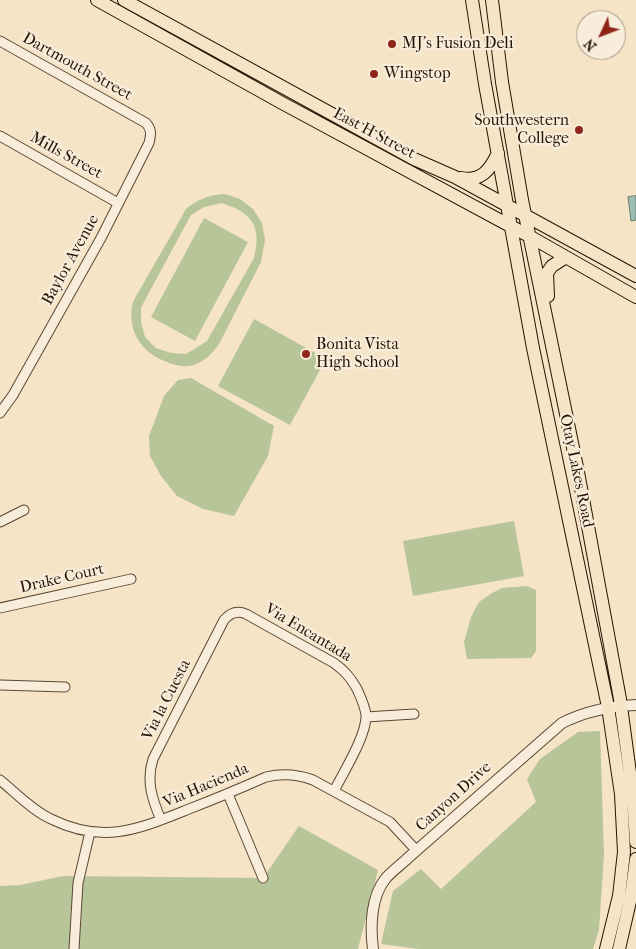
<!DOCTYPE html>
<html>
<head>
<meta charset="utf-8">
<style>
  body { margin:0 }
  #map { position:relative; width:636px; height:949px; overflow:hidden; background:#f5e4c6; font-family:"IM FELL French Canon",serif }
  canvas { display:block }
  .north { position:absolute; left:576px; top:10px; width:50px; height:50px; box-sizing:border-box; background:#f8edda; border:1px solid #a49684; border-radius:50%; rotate:227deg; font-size:14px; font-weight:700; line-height:20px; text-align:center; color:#271404 }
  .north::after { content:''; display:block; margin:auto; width:18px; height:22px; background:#8f2418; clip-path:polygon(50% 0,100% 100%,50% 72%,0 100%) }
</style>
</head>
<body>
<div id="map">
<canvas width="636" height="949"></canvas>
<div class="north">N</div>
</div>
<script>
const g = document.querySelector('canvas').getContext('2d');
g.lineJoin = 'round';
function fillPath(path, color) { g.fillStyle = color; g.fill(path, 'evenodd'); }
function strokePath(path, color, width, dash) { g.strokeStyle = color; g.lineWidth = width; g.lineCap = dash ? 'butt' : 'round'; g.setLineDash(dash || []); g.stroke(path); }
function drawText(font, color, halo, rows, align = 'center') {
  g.font = font + ' "IM FELL French Canon",serif'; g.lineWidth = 4.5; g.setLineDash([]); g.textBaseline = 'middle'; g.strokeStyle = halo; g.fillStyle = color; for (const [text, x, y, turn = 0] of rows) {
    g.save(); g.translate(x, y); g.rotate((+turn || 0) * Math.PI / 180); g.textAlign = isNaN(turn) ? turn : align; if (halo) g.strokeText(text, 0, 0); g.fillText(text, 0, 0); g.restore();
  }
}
fillPath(new Path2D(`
  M225 194 240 199 253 209 262 223 265 240 261 262 219 344C212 354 203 363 190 366 182 367 174 365 167 362 143 353 128 334 132 306 134 297 142 287 146 279 159 256 173 232 186 209 198 199 209 195 225 194ZM222 203C252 213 262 226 254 258L207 341 186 354 171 353 156 348 145 337 141 322V308L145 300 191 215 204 207Z
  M204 218 248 242 195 341 151 317Z
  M254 319 326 359 290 425 218 386Z
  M191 378 274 426 268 456 234 516 203 509 177 496 161 476 150 456 149 436 164 396 178 380Z
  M514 521 524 576 413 596 403 541Z
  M527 586 536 590V651L531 658 467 659 464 642 471 617 479 602 492 593 502 588Z
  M600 731 604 855 599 930 593 949H418L381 944 393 891 421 869 441 889 536 802 527 779 540 759 578 732Z
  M299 826 378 870 358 949H0V886L20 885 63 876 263 878Z`), '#b7c599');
const water = new Path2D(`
  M636 196V220L631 221 628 197Z`);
fillPath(water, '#9cbfb4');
strokePath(water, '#6d7b6e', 1);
const minor = new Path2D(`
  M0 41 146 123C152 130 151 134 149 143L101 238 13 395 0 413
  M0 136 118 203
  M0 522 24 510
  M0 608 131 579
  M0 685 65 687
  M366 717 414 714
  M0 780C16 793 32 810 51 819 104 845 139 829 189 809 215 799 241 788 266 777 283 773 297 774 313 780L390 822 416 850
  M228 794 263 878
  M161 820C152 799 146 781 153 759L224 620C230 613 237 610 246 614L334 663C345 671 350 677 357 689 361 698 365 706 366 715 367 735 343 773 334 791
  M74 949 78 883 90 832`);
const tertiary = new Path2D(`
  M373 949C370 926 371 896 386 878 393 870 402 864 409 857L562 723C586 711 610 706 636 705`);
const primary = new Path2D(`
  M97 0 282 103 529 236 636 297
  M124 0 414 159 455 177 636 276
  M472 0 485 84 533 348 608 707 621 794 624 852 619 896 606 949
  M492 0 502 82 522 200 578 472 620 699 633 795 636 842
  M461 178C481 182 490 170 498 153
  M548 296 547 273 552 266 566 257
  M619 949 631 897 636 859`);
strokePath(minor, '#5a4834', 11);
strokePath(tertiary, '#5a4834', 12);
strokePath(primary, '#271404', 14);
strokePath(minor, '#f8edda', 9);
strokePath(tertiary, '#f8edda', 10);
strokePath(primary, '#f5e4c6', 12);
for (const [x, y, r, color] of [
  [392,44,5,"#8f2418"],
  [374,74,5,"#8f2418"],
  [579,130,5,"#8f2418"],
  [306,354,5,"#8f2418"]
]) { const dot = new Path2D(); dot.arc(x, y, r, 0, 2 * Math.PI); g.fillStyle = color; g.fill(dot); strokePath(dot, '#f8edda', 2); }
drawText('16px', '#271404', '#f8edda', [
  ["MJ's Fusion Deli",402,44],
  ["Wingstop",384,74],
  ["Southwestern",569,121,"right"],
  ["College",569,139,"right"],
  ["Bonita Vista",316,345],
  ["High School",316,363]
], 'left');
drawText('16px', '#271404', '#f8edda', [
  ["Dartmouth Street",77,67,29],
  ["East H Street",374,134,28],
  ["Mills Street",66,156,29],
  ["Baylor Avenue",71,260,-61],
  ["Otay Lakes Road",576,471,78],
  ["Drake Court",62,579,-13],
  ["Via Encantada",308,633,31],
  ["Via la Cuesta",167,700,-63],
  ["Via Hacienda",206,786,-23],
  ["Canyon Drive",454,797,-42]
]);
</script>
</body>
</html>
